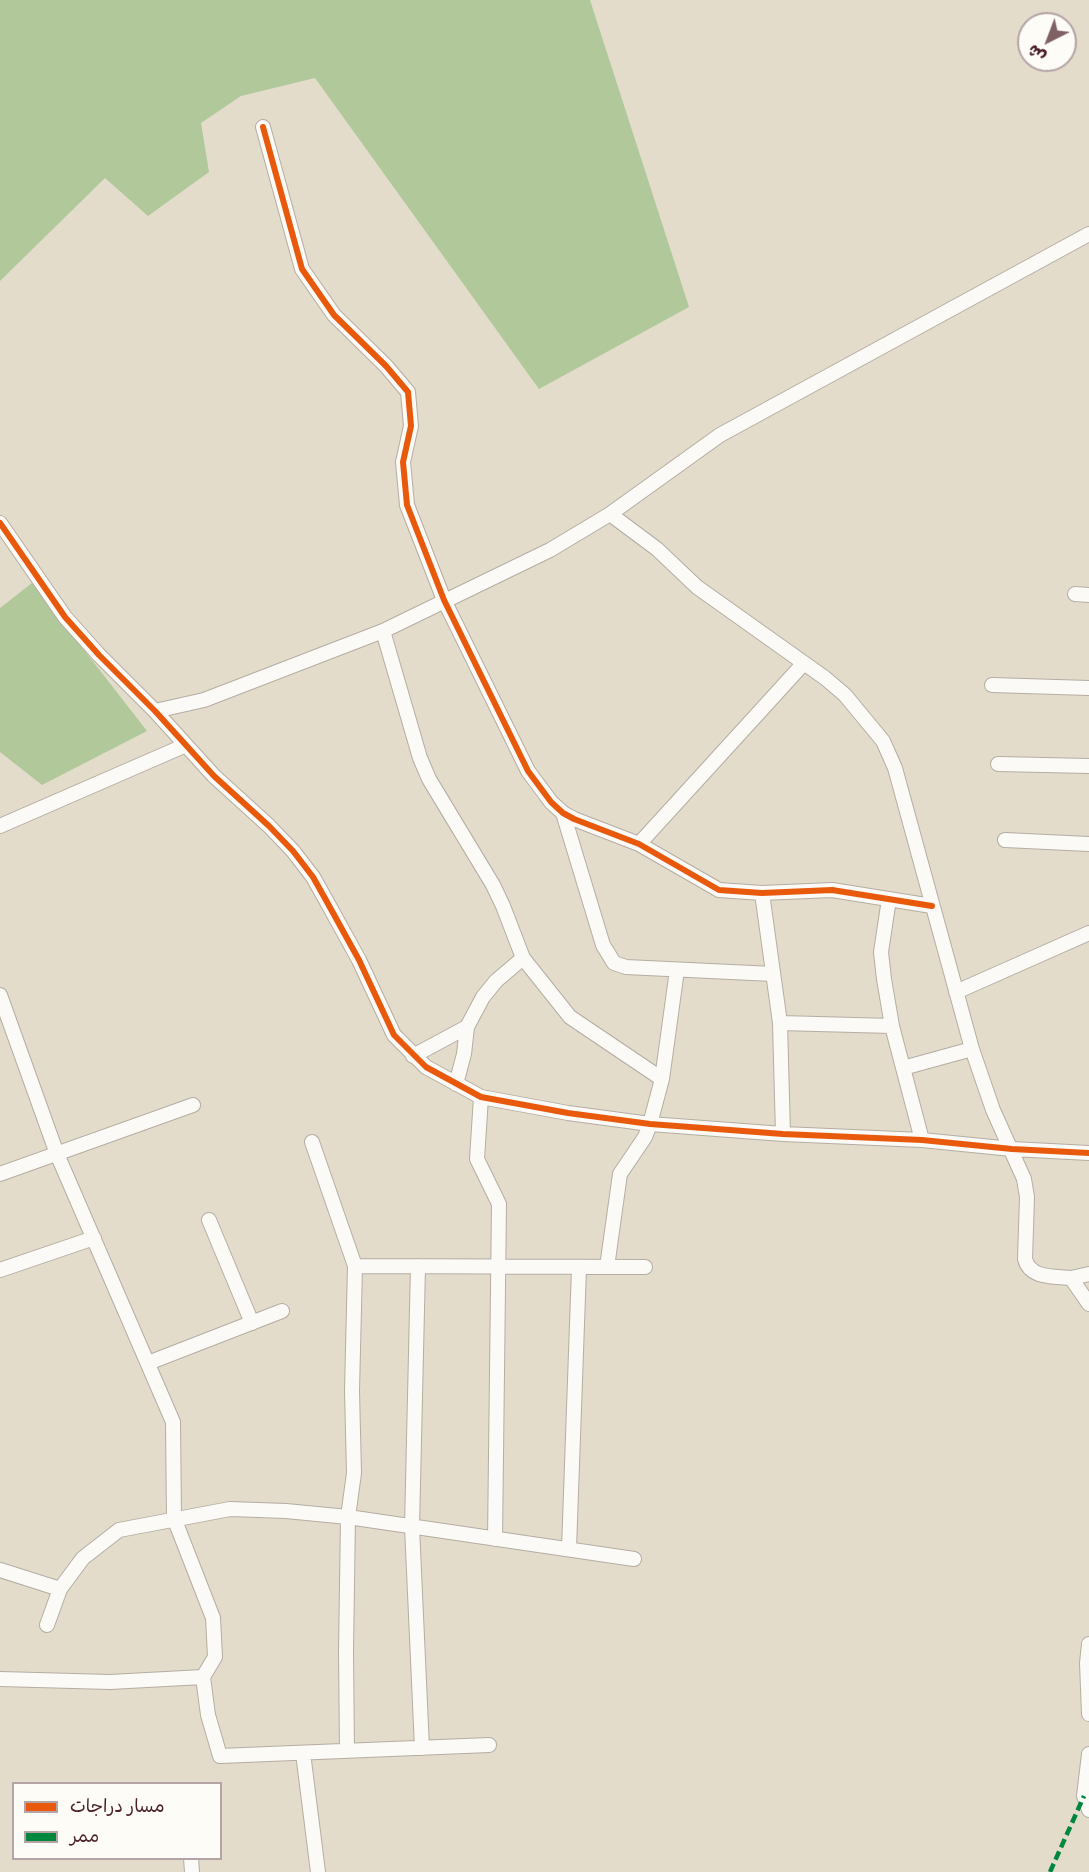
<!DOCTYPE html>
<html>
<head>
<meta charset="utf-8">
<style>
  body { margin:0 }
  #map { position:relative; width:1089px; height:1872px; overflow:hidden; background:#e3dccb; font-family:Delius,"Playpen Sans Arabic",sans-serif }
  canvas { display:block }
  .legend { position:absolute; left:12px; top:1782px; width:210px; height:78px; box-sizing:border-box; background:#fdfcf7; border:2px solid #b5a4a5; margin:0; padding:8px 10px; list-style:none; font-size:18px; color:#4a1f2b }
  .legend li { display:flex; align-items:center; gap:12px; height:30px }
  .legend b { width:30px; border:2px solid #b5a4a5 }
  .north { position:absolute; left:1017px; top:12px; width:60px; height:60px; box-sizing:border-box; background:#fdfcf7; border:2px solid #b5a4a5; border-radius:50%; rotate:222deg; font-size:16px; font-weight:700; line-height:24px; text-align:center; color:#4a1f2b }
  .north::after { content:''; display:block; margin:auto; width:21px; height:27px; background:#806163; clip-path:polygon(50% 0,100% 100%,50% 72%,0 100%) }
</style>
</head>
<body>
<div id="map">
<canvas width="1089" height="1872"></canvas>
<ul class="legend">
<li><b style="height:8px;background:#e8590c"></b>مسار دراجات</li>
<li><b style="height:8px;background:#00873e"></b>ممر</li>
</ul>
<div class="north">ش</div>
</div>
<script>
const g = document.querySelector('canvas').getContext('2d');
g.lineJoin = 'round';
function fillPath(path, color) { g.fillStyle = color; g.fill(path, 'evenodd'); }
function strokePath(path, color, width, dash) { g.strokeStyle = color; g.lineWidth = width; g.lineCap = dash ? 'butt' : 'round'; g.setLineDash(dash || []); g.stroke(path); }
fillPath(new Path2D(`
  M0 0H590L689 307 539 389 315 78 241 96 201 123 209 172 148 216 105 178 0 281Z
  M32 583 147 731 42 785 0 752V608Z`), '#b0c89a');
const street = new Path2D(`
  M263 127 302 269 334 315 386 366 408 392 411 426 403 462 407 505 444 600 528 771 551 802 563 813 574 819 639 844 719 890 762 893 832 890 932 906
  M610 514 657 549 697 587 825 678 845 695 883 741 895 768 972 1049 993 1110 1024 1179 1027 1197 1025 1259C1030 1279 1054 1276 1071 1278L1089 1304
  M0 523 65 617 99 655 155 711 214 776 269 826 293 851 313 877 327 902 359 960 394 1035 426 1067 481 1097 568 1113 650 1124 783 1134 922 1140 1012 1149 1089 1153
  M1075 594 1089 595
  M383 631 420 758 429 779 493 885 503 906 523 958 570 1017 662 1079
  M992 685 1089 688
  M155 711 204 700 383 631 550 550 610 514 720 435 1089 234
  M998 764 1089 766
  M563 813 603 945 614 963 626 967 773 974
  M0 826 186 745
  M1005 840 1089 844
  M639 844 804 663
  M762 893 780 1023 783 1134
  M889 899 881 952 884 979 892 1026 922 1140
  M956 992 1089 933
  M0 995 57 1154 173 1422 174 1518 213 1618 215 1657 203 1677 208 1715 220 1756 489 1745
  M780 1023 892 1026
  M413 1056 467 1027
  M903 1068 972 1049
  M456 1084 464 1054 467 1027 483 997 496 981 523 958
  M481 1097 477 1159 499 1204 495 1539
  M312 1142 355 1266 352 1391 354 1473 348 1517 346 1652 347 1751
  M0 1174 193 1105
  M209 1220 252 1323
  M355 1266 645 1267
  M418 1266 412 1527 422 1748
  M607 1267 620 1174 645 1137 650 1124 662 1079 677 970
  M0 1270 94 1238
  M1071 1278 1089 1274
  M148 1363 282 1311
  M569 1549 579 1268
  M0 1570 60 1589
  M47 1625 60 1589 83 1558 119 1530 230 1509 286 1511 348 1517 634 1559
  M1089 1644 1087 1663 1089 1714
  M0 1679 110 1682 203 1677
  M303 1753 318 1872
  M1089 1754 1084 1796 1089 1810
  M191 1858 192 1872`);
strokePath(street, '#b5ada3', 16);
strokePath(street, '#fbfaf7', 14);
strokePath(new Path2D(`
  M1050 1872 1084 1796`), '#00873e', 4.5, [9, 4.5]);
strokePath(new Path2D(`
  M263 127 302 269 334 315 386 366 408 392 411 426 403 462 407 505 444 600 528 771 551 802 563 813 574 819 639 844 719 890 762 893 832 890 932 906
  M0 523 65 617 99 655 155 711 214 776 269 826 293 851 313 877 327 902 359 960 394 1035 426 1067 481 1097 568 1113 650 1124 783 1134 922 1140 1012 1149 1089 1153`), '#e8590c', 6);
</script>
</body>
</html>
